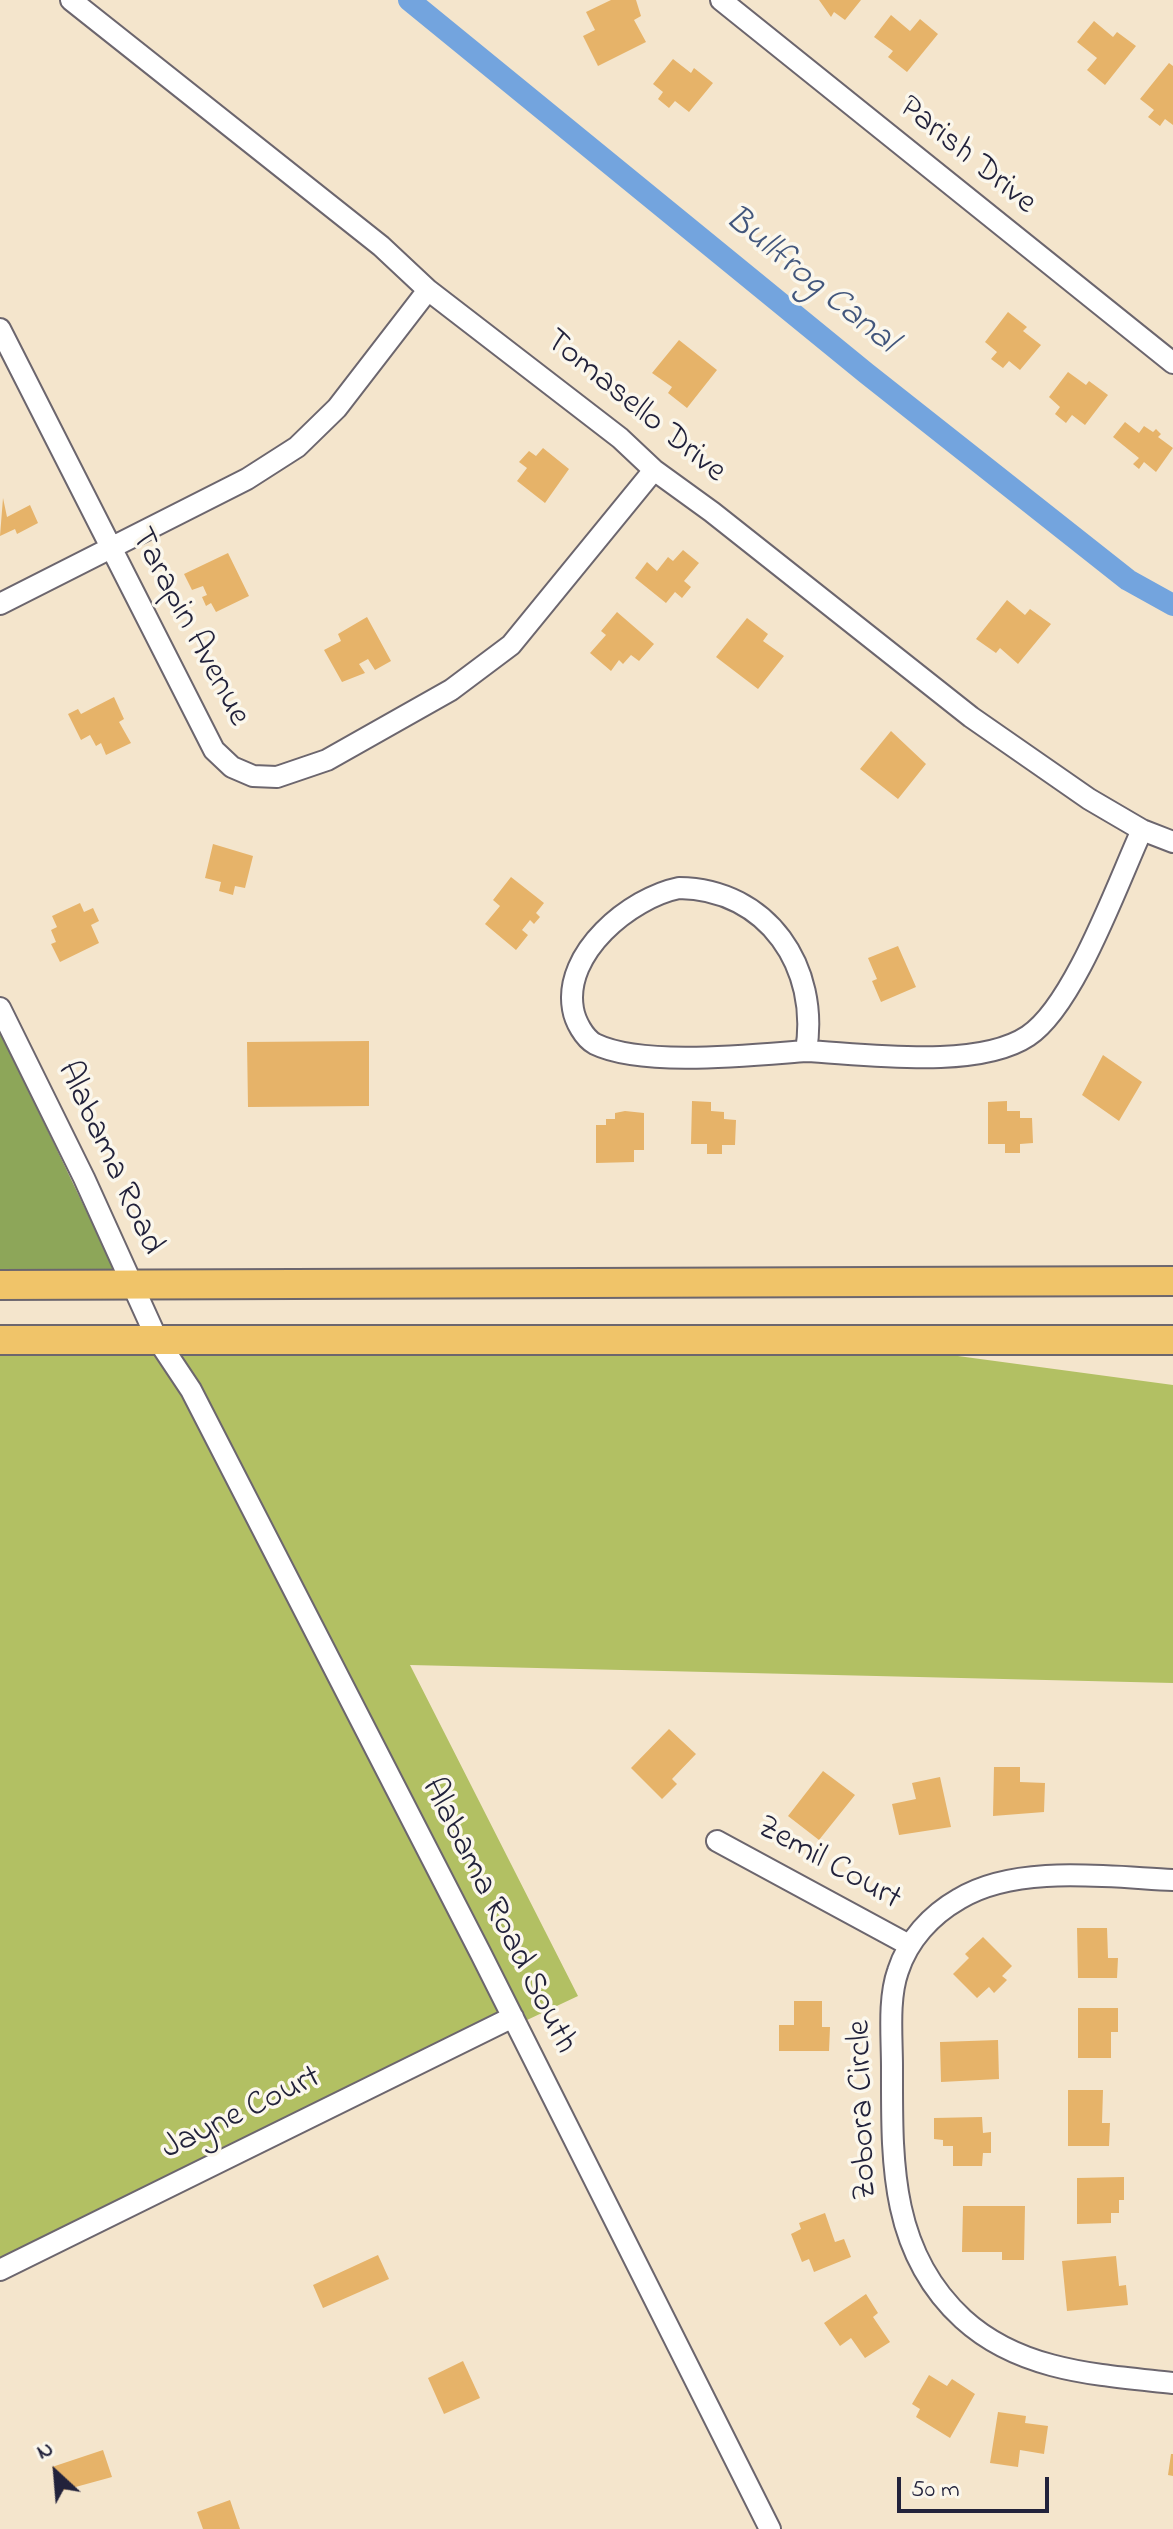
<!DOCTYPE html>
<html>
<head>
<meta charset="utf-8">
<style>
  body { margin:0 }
  #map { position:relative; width:1173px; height:2529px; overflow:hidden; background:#f4e5cc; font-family:"Indie Flower",sans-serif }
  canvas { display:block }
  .north { position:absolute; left:16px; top:2433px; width:80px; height:80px; -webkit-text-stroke:6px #fbf7ec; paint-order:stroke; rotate:334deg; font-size:22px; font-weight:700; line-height:32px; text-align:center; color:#22223b }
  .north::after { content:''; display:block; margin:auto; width:28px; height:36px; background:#22223b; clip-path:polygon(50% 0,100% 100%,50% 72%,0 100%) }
  .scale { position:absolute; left:897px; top:2477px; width:152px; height:36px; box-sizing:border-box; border:4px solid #22223b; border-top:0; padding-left:10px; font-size:24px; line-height:28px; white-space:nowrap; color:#22223b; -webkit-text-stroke:6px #fbf7ec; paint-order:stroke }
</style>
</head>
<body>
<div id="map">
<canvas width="1173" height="2529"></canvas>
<div class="north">N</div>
<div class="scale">50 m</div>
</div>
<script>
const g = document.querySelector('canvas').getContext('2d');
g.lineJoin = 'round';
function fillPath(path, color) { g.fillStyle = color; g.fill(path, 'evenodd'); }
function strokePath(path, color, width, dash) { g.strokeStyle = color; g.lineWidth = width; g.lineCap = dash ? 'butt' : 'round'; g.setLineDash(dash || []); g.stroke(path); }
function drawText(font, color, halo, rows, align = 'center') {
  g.font = font + ' "Indie Flower",sans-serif'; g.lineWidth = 7; g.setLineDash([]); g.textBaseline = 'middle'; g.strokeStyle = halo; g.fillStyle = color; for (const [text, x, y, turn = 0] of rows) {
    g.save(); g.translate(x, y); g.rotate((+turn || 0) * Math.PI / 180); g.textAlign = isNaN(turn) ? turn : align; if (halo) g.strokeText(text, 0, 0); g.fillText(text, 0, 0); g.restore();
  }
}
fillPath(new Path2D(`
  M0 1352 943 1354 1173 1385V1683L410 1665 578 1996 372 2093 159 2181 0 2259Z`), '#b2c063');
fillPath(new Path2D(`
  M0 1031 116 1273H0Z`), '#8da659');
strokePath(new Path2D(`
  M409 0 866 373 1128 580 1173 605`), '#73a4de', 22);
fillPath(new Path2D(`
  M611 0H636L641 16 634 20 646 42 598 66 583 36 595 30 586 12Z
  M819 0H861L845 20 834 12 831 17Z
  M891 15 910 31 920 19 938 34 907 72 888 57 893 51 874 37Z
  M1094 21 1113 37 1117 32 1136 46 1105 85 1087 70 1097 58 1077 42Z
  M673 59 691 73 694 68 713 83 689 112 675 101 669 108 658 99 663 92 653 84Z
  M1169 63 1173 66V125L1165 119 1160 126 1148 117 1154 110 1140 99Z
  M1008 312 1027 327 1023 331 1041 345 1020 370 1009 361 1003 368 991 359 997 352 985 342Z
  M679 340 717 370 687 408 668 393 672 387 652 373Z
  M1068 372 1086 385 1089 381 1108 395 1085 425 1072 415 1066 423 1055 414 1060 407 1049 397Z
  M1125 422 1139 433 1144 426 1153 432 1156 429 1161 434 1158 437 1173 448 1156 472 1144 462 1139 469 1133 464 1139 458 1113 437Z
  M543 448 569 469 545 503 517 481 527 468 519 462 529 451 536 456Z
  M3 498 7 517 30 505 38 523 17 534 15 529 0 536Z
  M683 550 699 563 684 581 691 587 682 598 675 592 666 603 635 578 647 562 657 571 668 557 673 561Z
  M228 553 249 596 216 612 211 603 206 606 202 597 207 595 203 586 192 590 184 574Z
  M1007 600 1025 615 1030 609 1051 624 1018 664 1000 648 996 653 976 639Z
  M617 612 654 644 639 661 631 655 623 664 619 660 611 671 590 653 606 635 601 631Z
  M367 617 391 661 375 670 368 659 359 664 365 673 342 682 324 650 341 641 338 634Z
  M747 618 768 634 763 641 784 656 758 689 716 657Z
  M114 697 124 719 119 722 131 743 106 755 101 743 96 746 90 735 81 740 68 714 78 709 81 714Z
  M891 731 926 764 898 799 860 769Z
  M213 844 253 856 245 888 235 886 233 895 219 891 221 882 205 878Z
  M511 877 544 903 536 913 540 917 534 924 530 920 522 930 528 935 516 950 485 924 500 906 493 900Z
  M80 903 84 912 93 908 99 921 91 925 99 943 60 962 51 944 56 942 51 930 57 927 52 916Z
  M898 946 916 987 881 1002 872 981 877 979 868 958Z
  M369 1041V1106L248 1107 247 1042Z
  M1103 1055 1142 1082 1119 1121 1082 1095Z
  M692 1101 711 1102V1111L724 1112V1119L736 1120 735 1145H722V1154H707V1144H691Z
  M1007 1101V1111H1020V1118H1032L1033 1143 1020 1144V1153H1005V1144H988V1102Z
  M625 1111 644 1113V1150H634V1162L596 1163V1125H606V1119H615V1113Z
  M669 1729 696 1754 672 1779 677 1784 662 1799 631 1768Z
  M994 1767H1020V1782L1045 1783 1044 1812 993 1816Z
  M823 1771 855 1795 819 1840 788 1816Z
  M940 1777 951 1827 899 1835 892 1804 916 1799 912 1783Z
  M1077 1928H1107L1108 1958H1118L1117 1978H1078Z
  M983 1937 1012 1966 1002 1976 1007 1980 994 1993 989 1987 977 1998 953 1974 969 1958 965 1954Z
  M794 2001H822V2027H830L829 2051H779V2025H794Z
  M1078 2008H1118V2032H1111V2058H1078Z
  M998 2040 999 2079 941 2082 940 2042Z
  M1068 2090H1103L1102 2123H1110L1109 2146H1068Z
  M982 2117 983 2133 991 2132V2153H983L982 2166H953V2146H943V2140L934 2139V2118Z
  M1124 2177V2200H1119V2213H1111V2223L1077 2224V2178Z
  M963 2206H1025L1024 2260H1002V2252H962Z
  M825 2213 835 2242 844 2239 851 2257 814 2272 809 2259 802 2262 791 2234 801 2229 799 2223Z
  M378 2255 389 2279 323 2308 313 2285Z
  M1116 2256 1119 2286 1126 2285 1128 2305 1067 2311 1062 2261Z
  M866 2294 878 2313 873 2317 890 2342 865 2358 851 2338 840 2346 824 2323Z
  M463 2361 480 2398 444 2414 428 2378Z
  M929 2375 947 2386 952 2379 975 2394 950 2438 916 2417 920 2409 912 2404Z
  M998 2412 1026 2416 1025 2423 1048 2426 1044 2454 1020 2450 1018 2467 990 2463Z
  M103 2450 112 2477 61 2491 52 2467Z
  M1171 2454H1173V2476L1168 2475Z
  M230 2500 240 2529H203L197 2512Z`), '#e6b369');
const minor = new Path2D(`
  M71 0 381 246 428 290 620 438 654 470 712 512 971 717 1089 799 1142 830 1173 842
  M721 0 1173 363
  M0 329 214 750 232 767 253 776 277 777 327 760 451 690 511 645 654 470
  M0 604 247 479 297 447 337 408 428 290
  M679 888C768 889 820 968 806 1051 752 1055 642 1067 595 1044 584 1038 575 1021 573 1009 563 953 630 898 679 888Z
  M0 1008 84 1178 157 1339 191 1390 481 1954 770 2529
  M806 1051C865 1054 977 1070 1028 1036 1074 1006 1118 882 1142 830
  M717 1841 909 1945
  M1173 1880C1109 1877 1016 1864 959 1899 931 1915 908 1940 898 1971 888 1999 892 2037 892 2067 892 2160 889 2251 963 2319 1021 2372 1100 2375 1173 2383
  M0 2270 513 2017`);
const highway = new Path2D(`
  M0 1285 1173 1281
  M0 1340H1173`);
strokePath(minor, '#6c666e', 24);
strokePath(highway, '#6c666e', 32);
strokePath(minor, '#fff', 20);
strokePath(highway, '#f0c469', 28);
drawText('34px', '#22223b', '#fbf7ec', [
  ["Parish Drive",966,157,39],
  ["Tomasello Drive",634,408,39],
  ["Tarapin Avenue",188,628,62],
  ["Alabama Road",108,1159,65],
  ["Zemil Court",828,1865,29],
  ["Alabama Road South",497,1917,63],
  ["Zobora Circle",865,2110,-92],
  ["Jayne Court",242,2115,-26]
]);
drawText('italic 36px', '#42567c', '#fbf7ec', [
  ["Bullfrog Canal",809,282,39]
]);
</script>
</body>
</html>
